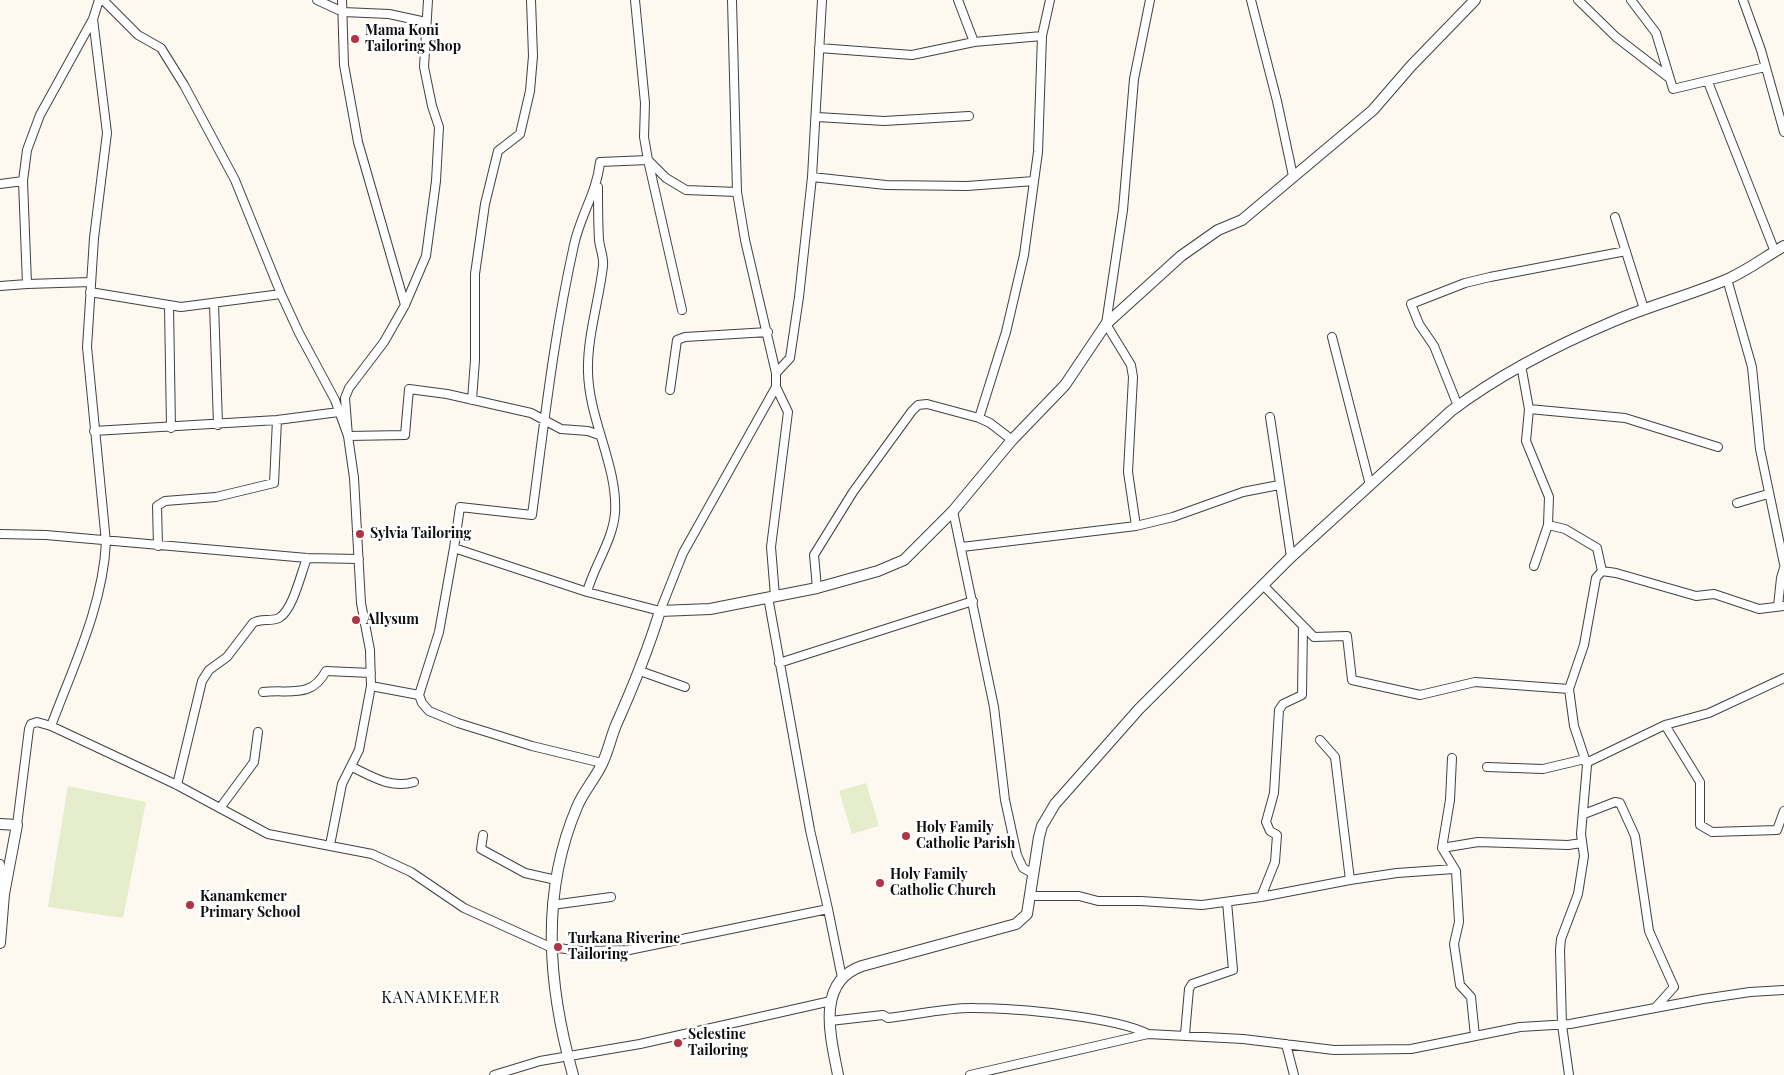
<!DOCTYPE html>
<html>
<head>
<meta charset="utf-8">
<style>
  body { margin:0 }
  canvas { display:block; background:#fdf9f0 }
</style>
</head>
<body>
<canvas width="1784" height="1075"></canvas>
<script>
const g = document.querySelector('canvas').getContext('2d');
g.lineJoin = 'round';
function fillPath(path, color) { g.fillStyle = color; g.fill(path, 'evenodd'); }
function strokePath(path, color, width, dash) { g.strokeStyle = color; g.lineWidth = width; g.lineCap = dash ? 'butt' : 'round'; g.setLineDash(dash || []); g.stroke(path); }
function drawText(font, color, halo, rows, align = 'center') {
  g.font = font + ' "Playfair Display",serif'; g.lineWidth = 5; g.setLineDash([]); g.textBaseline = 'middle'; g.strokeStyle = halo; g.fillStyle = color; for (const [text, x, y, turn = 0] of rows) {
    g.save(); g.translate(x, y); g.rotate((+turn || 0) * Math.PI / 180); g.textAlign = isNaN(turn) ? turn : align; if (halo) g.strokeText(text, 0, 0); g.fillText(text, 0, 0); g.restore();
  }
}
fillPath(new Path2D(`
  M866 783 879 826 852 834 839 791Z
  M68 786 146 802 123 918 48 907Z`), '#e5edcd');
const minor = new Path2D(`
  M103 0 138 35 161 48 184 85 235 180 281 294 299 333 335 400 348 436 354 478 361 603 370 650 371 686 419 695 422 703 429 711 458 723 532 746 602 763
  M317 0 343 12 389 14 426 22
  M342 0 344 65 358 142 405 305
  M428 0 424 67 432 106 439 127 436 181 426 256 405 305 384 342 349 388 345 398 348 436 405 435 409 389 447 394 531 413 561 429 588 431 599 435
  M635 0 645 103 644 137 648 160 682 310
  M958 0 974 42
  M1251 0 1277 101 1293 176
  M1578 0 1616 37 1668 77
  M1631 0 1656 33 1673 89 1765 67
  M1743 0 1761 50 1784 132
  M819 48 912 55 974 42 1042 36
  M1708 82 1775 252
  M817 117 884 121 969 116
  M812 177 886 185 967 186 1034 181
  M0 184 23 181
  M1615 217 1644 309
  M1727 279 1752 367 1760 449 1784 564
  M27 284 91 282
  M0 286 27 284 23 181 27 150 40 115 93 19 99 0
  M90 292 181 307 281 294
  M214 303 218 425
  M169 306 171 428
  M1332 337 1370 485
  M1521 365 1529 409 1625 418 1718 447
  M776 373 790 358 799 297 812 177 822 0
  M670 390 677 340 685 337 768 332
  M472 400 475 360V274L485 204 498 151 520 134 530 91 533 56 531 0
  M1458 406 1434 346 1419 324 1411 304 1465 283 1490 277 1626 251
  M1529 409 1526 441 1549 497 1548 525
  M1270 417 1291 557
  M94 431 277 420 339 412
  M1012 440 990 423 979 418 1006 332 1024 255 1038 152 1042 36 1050 0
  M1737 503 1768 494
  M953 511 994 707 1005 800 1017 855 1023 868 1032 873
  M1136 526 1128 472 1133 377 1131 365 1106 324 1123 210 1134 79 1150 0
  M0 534 46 535 307 558 359 559
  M158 546 157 506 165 501 216 497 274 483 277 420
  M962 547 1136 526 1173 517 1243 492 1279 485
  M454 548 460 507 532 515C544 425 554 334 574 245 580 216 597 192 600 162L648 160 666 178 686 190 737 192
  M1534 566 1548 525 1565 529 1597 548 1602 571
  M1263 585 1314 637 1347 636 1352 680 1420 695 1475 682 1569 689
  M817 588 814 555 853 492 912 411 918 405 927 404 979 418
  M587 592C594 566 613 540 615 513 618 467 589 420 588 372 587 337 599 301 603 266 604 257 600 249 599 240 598 222 598 204 598 187
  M775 596 771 547 788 412 776 387
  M768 597 810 830 828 909
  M1778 606 1781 578 1784 568
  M779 663 973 601
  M640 671 685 687
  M263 692C290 689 311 699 326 671L371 673
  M419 695 439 632 454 548 587 592 660 611 683 553 776 387V373L745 240 737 192 732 0
  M1665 725 1709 713 1784 678
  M51 726C73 667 103 606 106 542L87 347 94 238 107 133 93 19
  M1320 740 1335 757 1350 880
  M1452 758 1450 800 1442 848 1456 871 1459 922 1454 944 1460 985 1471 997 1475 1036
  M1586 763 1665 725 1700 782V825L1712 832 1777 830 1784 811
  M352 767C373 777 391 789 414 782
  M1487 767 1543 769 1585 759
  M177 785 202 681 209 670 227 657 253 623C261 618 270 622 279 618 293 610 301 573 307 558
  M220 808 254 762 258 732
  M1584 814 1615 802 1620 803 1635 836 1649 931 1674 987 1656 1007
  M17 825 29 729 31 724 37 722 51 726 177 785 268 834 372 854 411 872 464 908 550 947 582 951 629 950 828 909 842 978
  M483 835 481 849 525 873 556 880
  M330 845 342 784 359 750 371 686
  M1442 848 1478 842 1568 845 1582 843
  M0 864 3 887
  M1030 896H1079L1098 901H1141L1202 905 1261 897 1350 880 1397 873 1454 869
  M1261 897 1275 862 1277 835 1270 831 1266 822 1274 793 1279 710 1283 704 1302 695 1303 626
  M552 905 611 897
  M830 1021 883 1015 888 1018C917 1015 947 1007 975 1008 1015 1008 1116 1017 1148 1034
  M1185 1034 1189 989 1192 984 1233 970 1227 902
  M1286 1044 1294 1075
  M494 1075 540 1061 640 1044 831 1001
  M970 1075 1148 1034 1243 1039 1334 1050 1411 1049 1520 1027 1570 1024 1703 999 1750 992 1784 990
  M1569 1075 1562 1025 1560 950 1561 939 1578 894 1584 856 1581 834 1587 765 1574 726 1569 689 1584 645 1596 578 1602 571 1616 573 1696 596 1714 594 1759 609 1784 606`);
const tertiary = new Path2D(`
  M0 824 17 825 4 894 0 943
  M573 1075C548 986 540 894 577 807 583 792 595 779 602 764 608 752 611 737 616 725 633 687 648 650 660 611L710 609 817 588 878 571 904 560 953 511 1012 440 1065 385 1106 324 1181 256 1218 230 1242 220 1373 110 1411 66 1475 0
  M838 1075C831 1038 815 982 862 966L1016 924 1027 914 1039 837 1042 826 1055 804 1139 709 1291 557 1451 411C1500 374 1557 345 1614 321 1651 305 1691 295 1728 279 1748 270 1765 257 1784 246`);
strokePath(minor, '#414141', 10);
strokePath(tertiary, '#414141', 12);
strokePath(minor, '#fff', 8);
strokePath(tertiary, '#fff', 10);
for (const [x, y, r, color] of [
  [355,39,5,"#b13346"],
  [360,534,5,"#b13346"],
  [356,620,5,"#b13346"],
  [906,836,5,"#b13346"],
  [880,883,5,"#b13346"],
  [190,905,5,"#b13346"],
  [558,947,5,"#b13346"],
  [678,1043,5,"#b13346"]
]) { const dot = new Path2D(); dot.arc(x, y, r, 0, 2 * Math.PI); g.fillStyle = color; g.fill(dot); strokePath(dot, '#fff', 2); }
drawText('bold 14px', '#0e0e0e', '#fff', [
  ["Mama Koni",365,31],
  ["Tailoring Shop",365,47],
  ["Sylvia Tailoring",370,534],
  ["Allysum",366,620],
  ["Holy Family",916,828],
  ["Catholic Parish",916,844],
  ["Holy Family",890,875],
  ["Catholic Church",890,891],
  ["Kanamkemer",200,897],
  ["Primary School",200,913],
  ["Turkana Riverine",568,939],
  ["Tailoring",568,955],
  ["Selestine",688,1035],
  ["Tailoring",688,1051]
], 'left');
g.letterSpacing = '1px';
drawText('16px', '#0e0e0e', '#fff', [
  ["KANAMKEMER",441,998]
]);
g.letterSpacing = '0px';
</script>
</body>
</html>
